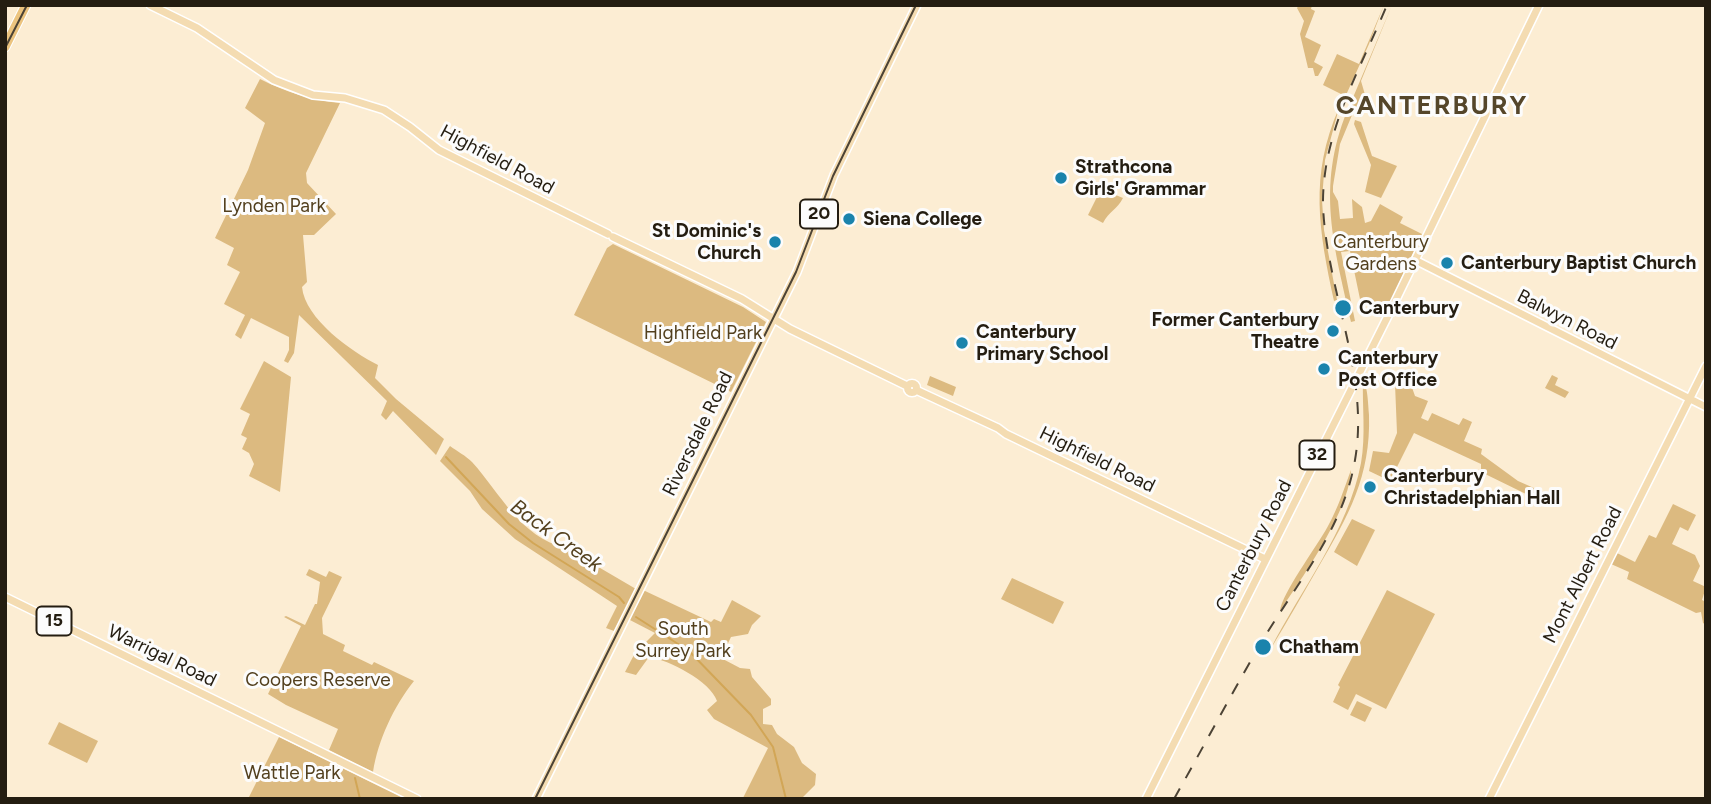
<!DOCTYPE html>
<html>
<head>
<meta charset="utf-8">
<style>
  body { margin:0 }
  #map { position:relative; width:1711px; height:804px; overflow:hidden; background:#fcedd3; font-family:Figtree,sans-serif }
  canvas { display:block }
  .frame { position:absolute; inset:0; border:7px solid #241d11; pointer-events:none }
</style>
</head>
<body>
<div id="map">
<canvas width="1711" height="804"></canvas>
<div class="frame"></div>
</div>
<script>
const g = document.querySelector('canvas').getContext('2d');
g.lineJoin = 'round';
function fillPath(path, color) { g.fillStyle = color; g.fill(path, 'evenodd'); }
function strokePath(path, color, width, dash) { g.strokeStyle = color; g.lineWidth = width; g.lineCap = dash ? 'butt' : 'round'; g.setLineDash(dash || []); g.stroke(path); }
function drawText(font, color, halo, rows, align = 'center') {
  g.font = font + ' Figtree,sans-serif'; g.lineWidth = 6; g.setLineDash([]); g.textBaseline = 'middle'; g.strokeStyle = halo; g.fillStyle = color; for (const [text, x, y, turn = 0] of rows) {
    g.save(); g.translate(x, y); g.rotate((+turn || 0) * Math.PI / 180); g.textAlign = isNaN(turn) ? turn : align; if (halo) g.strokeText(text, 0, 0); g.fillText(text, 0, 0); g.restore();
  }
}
fillPath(new Path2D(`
  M1299 5H1312L1311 9 1315 11 1305 37 1321 45 1314 62 1323 67 1318 76H1315L1313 68H1308L1300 34 1304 21 1297 8Z
  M1384 5 1369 44 1342 104 1345 96 1323 85 1337 54 1359 64Z
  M1392 5 1361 81 1366 98 1355 112 1349 107Z
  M260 79C286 92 310 100 340 103L306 173 307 183 336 214 314 235H303L307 282 302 287C305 319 352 352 378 365L375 378 396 399 444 439 436 455 393 411 386 420 381 415 387 401 299 315 294 353 288 363 284 361 289 350V337L251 318 241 339 235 335 245 315 224 304 240 272 227 265 234 248 215 238 248 170 265 123 245 108Z
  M1339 108 1325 160 1322 200 1324 230 1337 300 1334 301C1319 231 1309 176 1339 108Z
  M1347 111 1352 115 1340 144 1333 186V192L1338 201 1340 219 1353 218 1352 199 1362 207 1365 223 1371 221 1380 204 1403 217 1400 223 1422 234 1384 315C1377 306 1372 297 1360 299L1350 251 1341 252 1355 321 1351 322C1334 245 1316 188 1347 111Z
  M1355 120 1361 122 1372 156 1397 166 1381 198 1365 192 1371 165 1354 124Z
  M1101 189 1123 198C1117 210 1109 211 1103 223L1088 215Z
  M613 244 743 307 766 322 731 392 574 315 607 248Z
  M264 361 291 377 280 492 249 476 254 464 249 453 242 449 247 438 241 435 250 414 240 409Z
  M1552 375 1558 378 1555 385 1569 392 1565 398 1545 388Z
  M930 376 956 387 953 396 927 385Z
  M1363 379C1368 388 1368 404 1369 415 1371 476 1348 517 1319 566 1303 594 1287 622 1270 650 1301 589 1348 531 1361 463 1366 435 1362 405 1363 379Z
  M1409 379 1415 396 1428 401 1421 418 1428 421 1432 413 1459 425 1463 418 1472 422 1464 441 1482 449 1481 454 1518 481 1543 492 1541 496 1528 495 1481 472V464L1414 433 1390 481 1369 471 1373 451 1389 453 1397 433 1395 384Z
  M450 446C457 451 466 456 472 462 501 494 520 537 566 548L636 589 614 631 606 628 617 606 515 539 482 509 470 491 440 461Z
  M1351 470C1350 509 1303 577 1280 611 1282 593 1316 548 1328 526 1338 508 1344 489 1351 470Z
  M1673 504 1696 515 1688 531 1680 527 1672 544 1695 555 1700 566 1693 581 1706 587 1702 600 1706 602V625L1703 623 1701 612 1696 613 1627 579 1629 572 1611 564 1617 553 1635 562 1649 535 1656 538Z
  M1352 519 1375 530 1357 566 1334 552Z
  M309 569 326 577 329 571 342 577 322 618 323 634 345 645 343 651 372 665 374 662 414 681C394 706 378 740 373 772L329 750 338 729 286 705 268 694 301 626 284 617 286 616 305 625 315 604H317L320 582 306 575Z
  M1012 578 1064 602 1053 624 1001 599Z
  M643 590 711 622 714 619 721 622 732 600 761 616 752 625 748 634 731 637 721 658 740 668 750 669 752 677 771 699V705L763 709V724L772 725 777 734 794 747 802 763 816 774 815 785 801 799 743 798 768 748 714 719 707 710 717 701C710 681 669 660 649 657L636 675 625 672 635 653 655 633 628 619Z
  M1387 590 1435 614 1386 709 1356 694 1348 710 1333 702 1340 687 1338 685Z
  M1357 701 1372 708 1365 722 1350 715Z
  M59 722 98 741 87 763 48 744Z
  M279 737 405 799H248Z`), '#dcba80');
strokePath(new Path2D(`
  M446 457 509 524 533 543 619 597 624 603
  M636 617 689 651 751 715 773 747 786 799
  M355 778 360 799`), '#d2a656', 2);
const major = new Path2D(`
  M150 5 197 28 274 80 313 95 345 98 384 110 410 127 439 150 608 234
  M613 237 742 299 790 329 907 386
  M1415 260 1706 407
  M907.5 388a4.5 4.5 0 1 1 9 0a4.5 4.5 0 1 1-9 0Z
  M916 390 998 428 1006 434 1265 559
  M5 597 417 799
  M536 799 797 272 834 175 917 5
  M1146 799 1388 316 1539 5
  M1489 799 1706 366`);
const highway = new Path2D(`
  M5 47 26 5`);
strokePath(major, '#fff', 10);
strokePath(highway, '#fff', 11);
strokePath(major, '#f4dcb2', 7);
strokePath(highway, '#ecc47f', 9);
strokePath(new Path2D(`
  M5 48 27 5
  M535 799 796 272 833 176 916 5`), '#4c4335', 2);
strokePath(new Path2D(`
  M1174 799C1205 744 1235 687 1267 633 1301 578 1344 526 1355 460 1370 374 1326 290 1323 205 1322 133 1360 70 1387 5`), '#4c4335', 2, [12, 12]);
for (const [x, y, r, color] of [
  [1061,178,7,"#1a83ac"],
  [849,219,7,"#1a83ac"],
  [775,242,7,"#1a83ac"],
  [1447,263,7,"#1a83ac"],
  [1343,308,9,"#1a83ac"],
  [1333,331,7,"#1a83ac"],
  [962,343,7,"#1a83ac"],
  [1324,369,7,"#1a83ac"],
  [1370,487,7,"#1a83ac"],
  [1263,647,9,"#1a83ac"]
]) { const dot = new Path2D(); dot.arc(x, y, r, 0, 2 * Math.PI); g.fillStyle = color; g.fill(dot); strokePath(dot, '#fcfcfc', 2.5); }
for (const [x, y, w] of [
  [819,214,38],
  [1317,455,35],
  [54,621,35]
]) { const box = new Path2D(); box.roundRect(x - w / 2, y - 14.5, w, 29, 5); g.fillStyle = '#fcfcfc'; g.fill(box); strokePath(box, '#241d11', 2); }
drawText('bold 18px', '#241d11', null, [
  ["20",819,214],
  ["32",1317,455],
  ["15",54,621]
]);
drawText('19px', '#241d11', '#fcfcfc', [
  ["Highfield Road",497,160,28],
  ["Balwyn Road",1567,320,27],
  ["Riversdale Road",698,434,-64],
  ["Highfield Road",1097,460,26],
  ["Canterbury Road",1254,546,-63],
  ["Mont Albert Road",1583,575,-63],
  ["Warrigal Road",162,656,26]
]);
drawText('bold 19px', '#241d11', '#fcfcfc', [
  ["Strathcona",1075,167],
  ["Girls' Grammar",1075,189],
  ["Siena College",863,219],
  ["St Dominic's",761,231,"right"],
  ["Church",761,253,"right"],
  ["Canterbury Baptist Church",1461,263],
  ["Canterbury",1359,308],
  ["Former Canterbury",1319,320,"right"],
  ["Theatre",1319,342,"right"],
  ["Canterbury",976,332],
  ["Primary School",976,354],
  ["Canterbury",1338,358],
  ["Post Office",1338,380],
  ["Canterbury",1384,476],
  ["Christadelphian Hall",1384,498],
  ["Chatham",1279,647]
], 'left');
drawText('19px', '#523f1d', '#fcfcfc', [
  ["Lynden Park",274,206],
  ["Canterbury",1381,242],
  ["Gardens",1381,264],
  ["Highfield Park",703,333],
  ["South",683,629],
  ["Surrey Park",683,651],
  ["Coopers Reserve",318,680],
  ["Wattle Park",292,773]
]);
drawText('italic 21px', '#554220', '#fcfcfc', [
  ["Back Creek",556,536,36]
]);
g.letterSpacing = '2px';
drawText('bold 26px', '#55462a', '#fcfcfc', [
  ["CANTERBURY",1432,106]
]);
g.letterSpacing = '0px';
</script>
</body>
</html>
